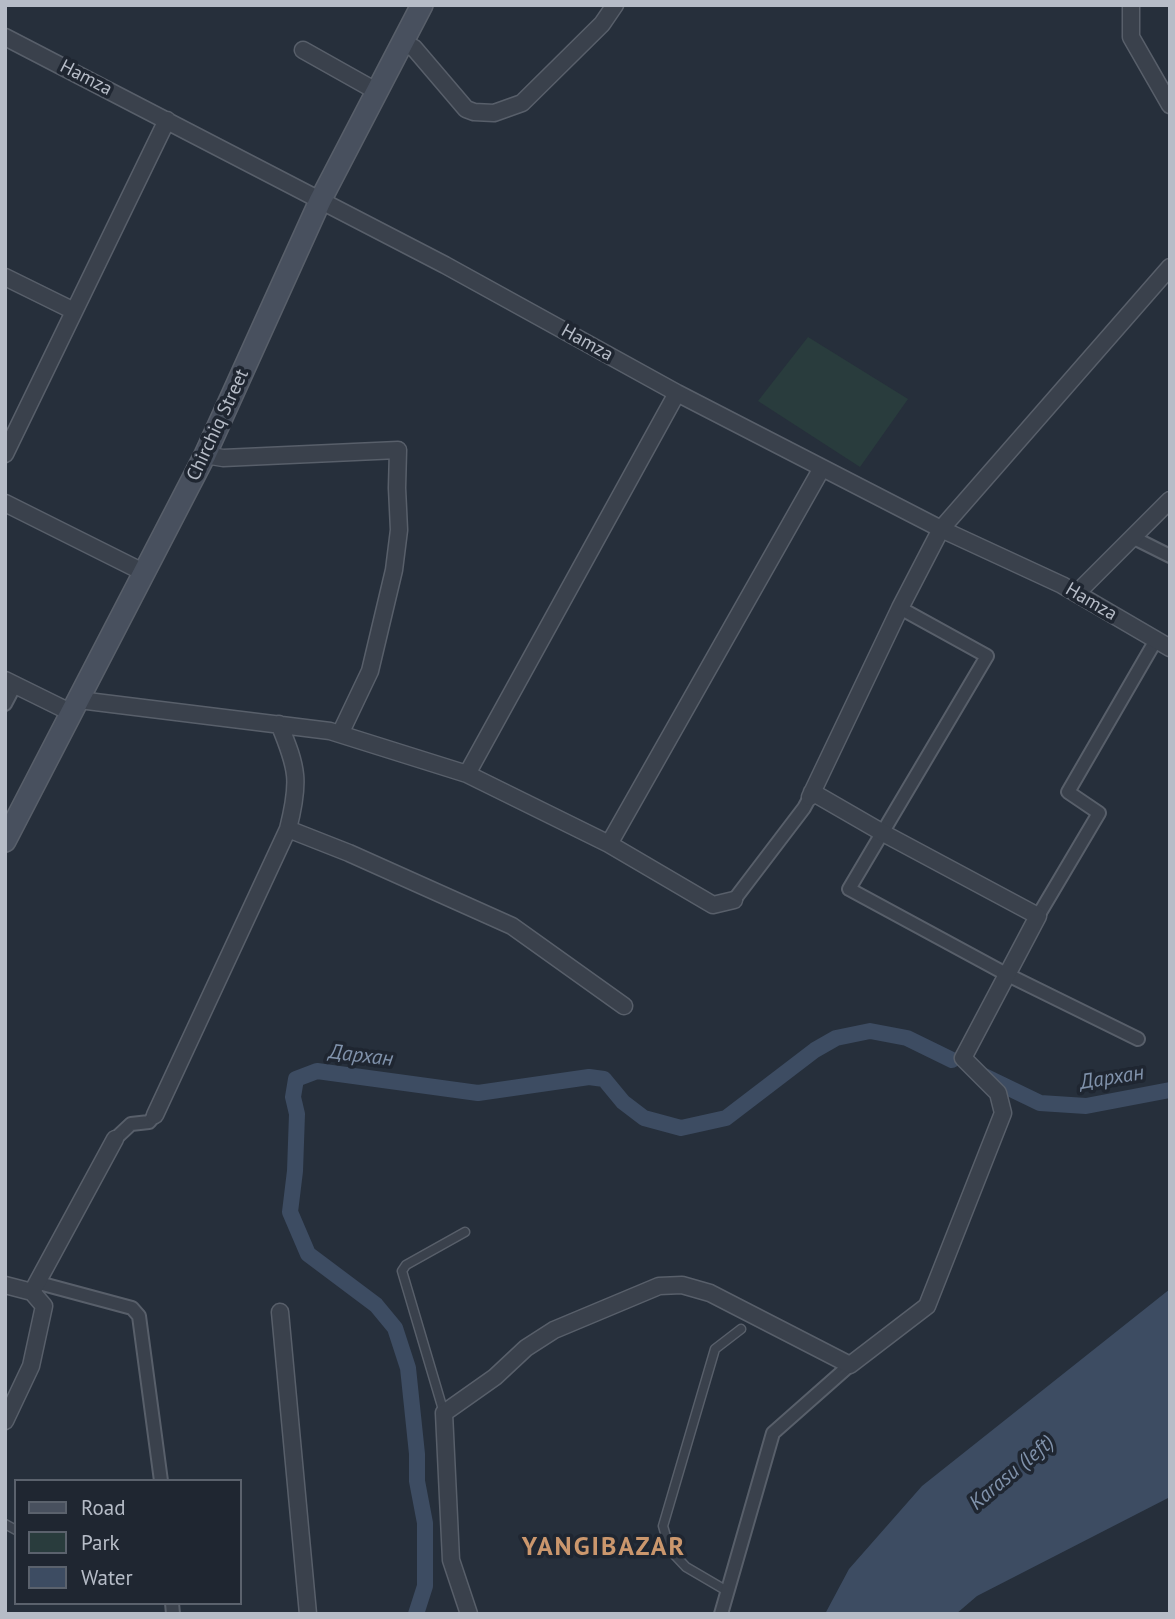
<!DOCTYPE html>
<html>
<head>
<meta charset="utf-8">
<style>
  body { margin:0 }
  #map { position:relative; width:1175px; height:1619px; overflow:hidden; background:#262f3b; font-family:"PT Sans",sans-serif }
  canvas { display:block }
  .frame { position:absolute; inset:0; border:7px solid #b6bcc7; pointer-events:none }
  .legend { position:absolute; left:14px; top:1479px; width:228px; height:126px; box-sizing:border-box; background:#1f2631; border:2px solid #5b626d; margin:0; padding:9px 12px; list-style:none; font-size:21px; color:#b6bcc7 }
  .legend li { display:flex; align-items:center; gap:14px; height:35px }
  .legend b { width:35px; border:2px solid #5b626d }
</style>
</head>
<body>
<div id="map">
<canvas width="1175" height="1619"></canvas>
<div class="frame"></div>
<ul class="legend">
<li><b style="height:9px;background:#48505e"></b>Road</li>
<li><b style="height:19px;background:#293c3d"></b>Park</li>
<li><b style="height:19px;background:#3d4c62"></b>Water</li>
</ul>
</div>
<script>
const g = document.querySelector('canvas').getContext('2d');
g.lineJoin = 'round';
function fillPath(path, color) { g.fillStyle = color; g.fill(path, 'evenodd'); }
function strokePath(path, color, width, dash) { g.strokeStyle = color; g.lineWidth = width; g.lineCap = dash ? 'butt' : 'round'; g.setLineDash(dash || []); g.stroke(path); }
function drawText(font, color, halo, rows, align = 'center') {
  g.font = font + ' "PT Sans",sans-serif'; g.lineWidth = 7; g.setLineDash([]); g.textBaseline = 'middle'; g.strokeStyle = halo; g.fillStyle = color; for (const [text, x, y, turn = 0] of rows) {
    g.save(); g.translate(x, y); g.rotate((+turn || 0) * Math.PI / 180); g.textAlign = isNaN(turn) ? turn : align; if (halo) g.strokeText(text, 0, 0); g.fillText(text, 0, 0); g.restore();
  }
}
fillPath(new Path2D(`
  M808 337 908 399 860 467 758 401Z`), '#293c3d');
fillPath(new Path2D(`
  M1170 1289V1497L977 1596 956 1614H825L849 1569 922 1486Z`), '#3d4c62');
strokePath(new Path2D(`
  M984 1076 1040 1103 1086 1106 1170 1090
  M416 1614 425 1586V1523L417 1481V1454L408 1368 395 1328 376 1305 308 1254 290 1212 295 1171 297 1114 293 1097 296 1079 317 1071 478 1093 589 1077 604 1079 623 1102 644 1118 681 1128 726 1118 815 1050 836 1038 870 1031 907 1038 952 1060`), '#3d4c62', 16);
const service = new Path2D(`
  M444 1413 402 1271 406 1265 465 1232
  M5 1524 16 1530
  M727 1591 686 1567 670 1550 663 1526 715 1349 741 1329`);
const pedestrian = new Path2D(`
  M1132 537 1170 556
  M900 608 987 656 849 889 1006 974 1138 1039
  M5 704 15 685
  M734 900 804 808 810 797
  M1038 916 1099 813 1068 792 1156 640
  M115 1139 131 1124 149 1122 155 1115
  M39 1283 132 1308 139 1316 161 1481
  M172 1603 173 1614
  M721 1614 773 1433 850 1365`);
const minor = new Path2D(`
  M1131 5V37L1170 105
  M5 37 445 265 677 393 941 529 1062 585 1170 648
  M402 43 414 48 466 109 474 112 494 113 522 103 602 24 615 5
  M303 50 376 91
  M5 277 74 311
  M5 454 167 120
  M205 455 223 458 398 450 397 488 399 530 394 570 370 671 340 734
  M5 503 145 573
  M1077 593 1170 500
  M5 680 72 713
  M79 700 330 731 467 774 609 844 713 905 734 900
  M467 774 677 393
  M810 797 900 608 941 529 1170 267
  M288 829 349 853 512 926 624 1006
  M609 844 822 468
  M155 1115 288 829C300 782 298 769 279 724
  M5 1285 32 1292 115 1139
  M280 1312 308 1614
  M5 1421 31 1366 44 1306 32 1292
  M469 1614 451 1560 444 1413 495 1377 526 1348 554 1330 659 1286 682 1285 710 1293 850 1365 927 1306 1003 1113 998 1093 963 1058 1038 916 883 833 812 792`);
const secondary = new Path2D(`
  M5 841 205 455 320 201 422 5`);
strokePath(service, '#585f6a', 11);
strokePath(pedestrian, '#585f6a', 16);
strokePath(minor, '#585f6a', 19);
strokePath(secondary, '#585f6a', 24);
strokePath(service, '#3a414c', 8);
strokePath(pedestrian, '#3a414c', 12);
strokePath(minor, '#3a414c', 16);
strokePath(secondary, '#48505e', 21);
drawText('19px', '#b6bcc7', '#1f2631', [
  ["Hamza",86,78,27],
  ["Hamza",587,343,29],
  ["Chirchiq Street",218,425,-65],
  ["Hamza",1091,602,30]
]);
drawText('italic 21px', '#8092ab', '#1f2631', [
  ["Дархан",361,1056,7],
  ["Дархан",1112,1078,-9],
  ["Karasu (left)",1012,1473,-40]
]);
g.letterSpacing = '2px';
drawText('bold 26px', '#cb976d', '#1f2631', [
  ["YANGIBAZAR",604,1548]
]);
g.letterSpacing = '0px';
</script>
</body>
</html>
